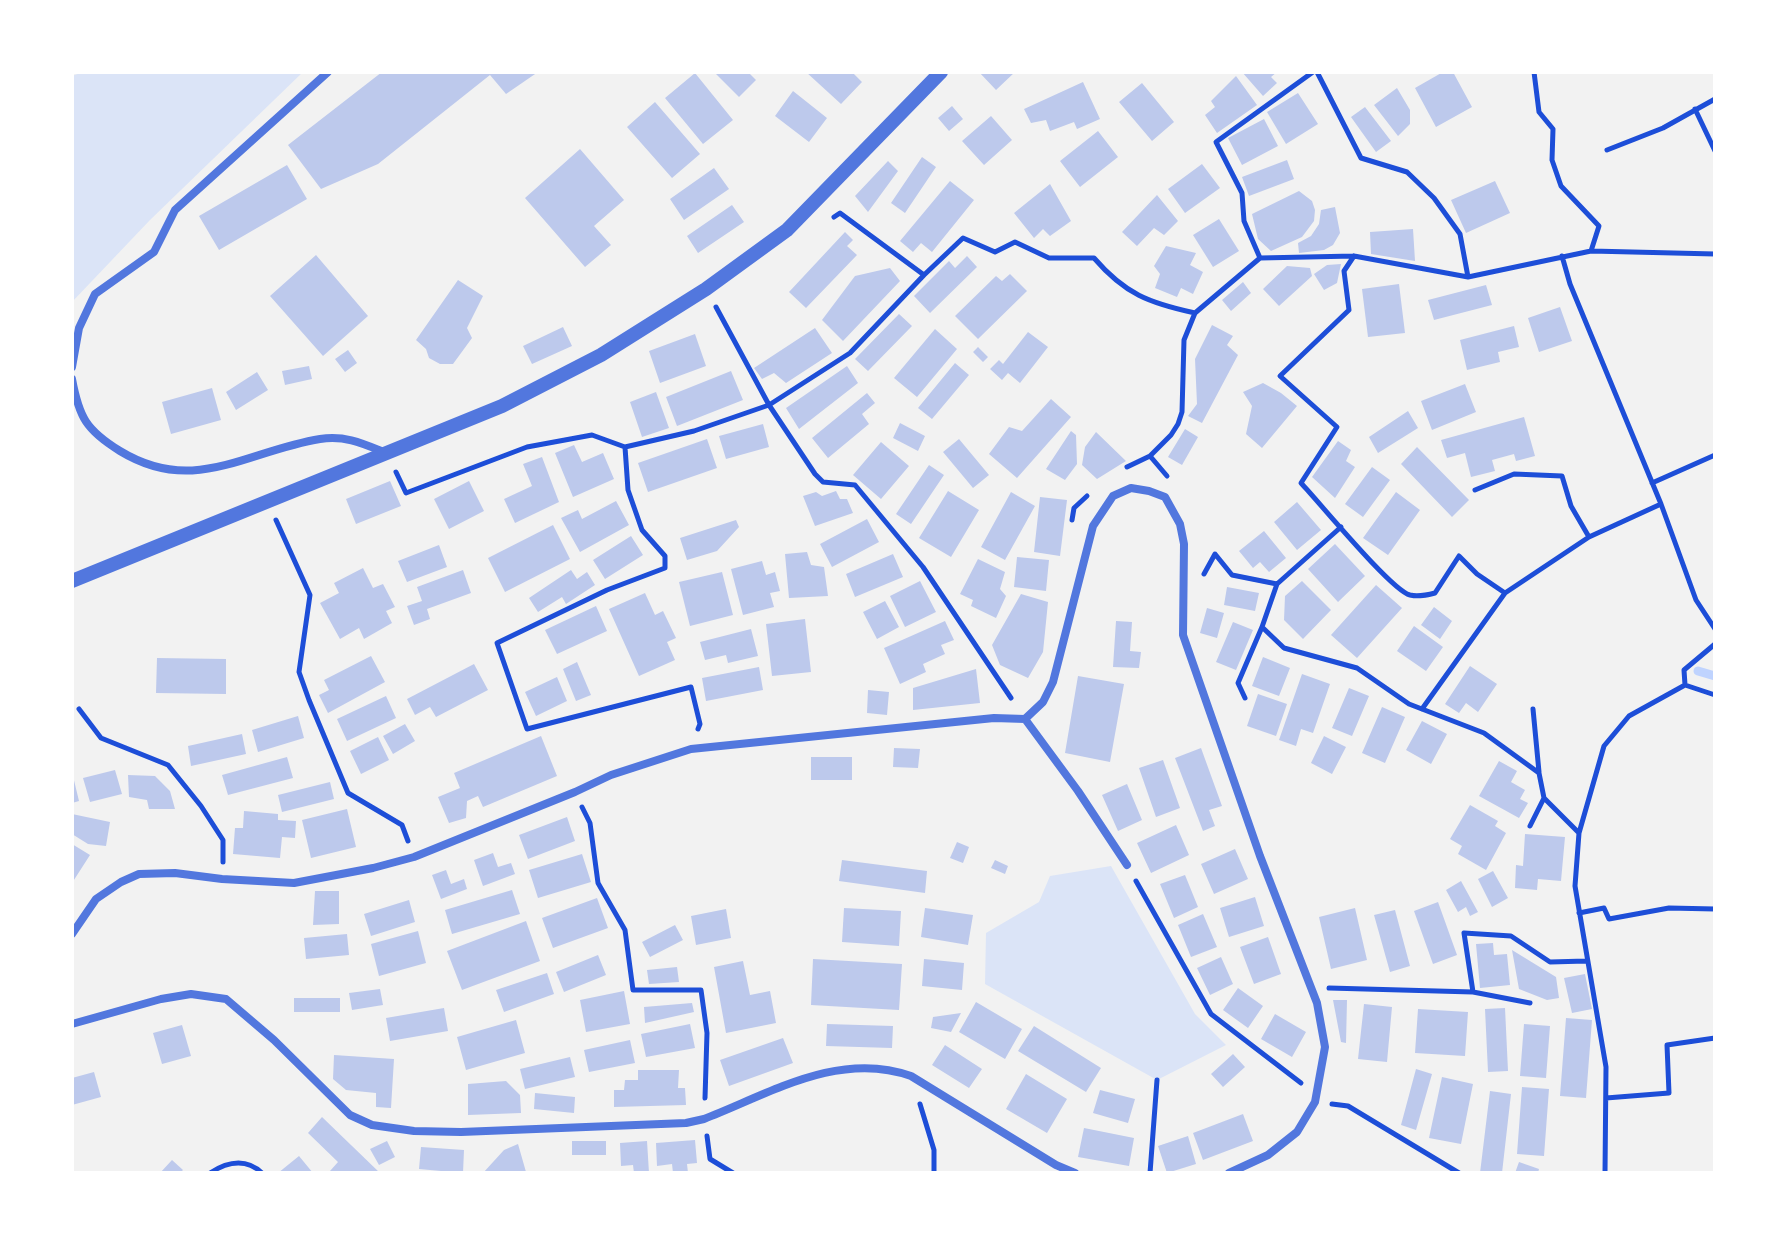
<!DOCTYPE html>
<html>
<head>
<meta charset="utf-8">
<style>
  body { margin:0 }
  #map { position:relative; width:1787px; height:1245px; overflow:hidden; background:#f2f2f2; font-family:"DM Sans",sans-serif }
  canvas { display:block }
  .frame { position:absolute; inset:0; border:74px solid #fff; pointer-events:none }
</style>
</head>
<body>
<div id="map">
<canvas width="1787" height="1245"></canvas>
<div class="frame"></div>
</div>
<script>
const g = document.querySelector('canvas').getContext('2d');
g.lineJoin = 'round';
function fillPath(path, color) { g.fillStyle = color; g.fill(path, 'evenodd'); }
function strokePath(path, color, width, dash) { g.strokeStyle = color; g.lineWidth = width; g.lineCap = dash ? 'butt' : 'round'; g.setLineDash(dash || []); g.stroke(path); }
fillPath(new Path2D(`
  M83 72H303L150 220 72 302V76Z
  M1111 866 1195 1014 1226 1045 1157 1080 985 984 986 933 1039 902 1050 876Z`), '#dbe4f7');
strokePath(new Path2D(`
  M1698 671 1715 676`), '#bfd3fe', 9);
fillPath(new Path2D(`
  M382 72H538L506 94 490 75 378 164 321 189 288 145Z
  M714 72H748L756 80 739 97Z
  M806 72H852L862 82 841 104Z
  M979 72H1015L996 90Z
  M1242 72H1277L1271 77 1277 83 1263 96Z
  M1443 72H1453L1472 107 1436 127 1415 88Z
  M695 73 733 120 703 144 665 98Z
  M1236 76 1257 105 1217 133 1205 115 1215 107 1211 101Z
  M1083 82 1100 119 1077 129 1074 122 1050 131 1046 120 1031 123 1024 109Z
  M1142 83 1174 122 1152 141 1119 102Z
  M1397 88 1410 110V124L1398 136 1374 105Z
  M793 91 827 118 809 142 775 116Z
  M1298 93 1318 124 1286 144 1267 112Z
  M655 102 700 154 672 178 627 127Z
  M952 106 963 119 949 131 938 118Z
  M1365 107 1391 141 1376 152 1351 117Z
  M991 116 1012 140 984 165 962 141Z
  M1264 119 1278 146 1242 165 1228 138Z
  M1098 131 1118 157 1080 187 1060 161Z
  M580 149 624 200 594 226 611 245 585 267 525 198Z
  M922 157 936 167 905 213 891 203Z
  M1287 160 1294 179 1249 196 1242 177Z
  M888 161 898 171 868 212 855 196Z
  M1202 164 1220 188 1185 213 1168 189Z
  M287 165 307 199 219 250 199 216Z
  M714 168 729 189 684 220 670 199Z
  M950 181 974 200 932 252 921 243 913 252 900 241Z
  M1495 181 1510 213 1466 233 1451 200Z
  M1050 184 1071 221 1050 236 1043 229 1034 238 1014 213Z
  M1299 191 1312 201 1315 210 1314 221 1302 237 1271 251 1258 239 1252 214Z
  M1157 195 1178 221 1164 235 1154 228 1137 246 1122 232Z
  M732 205 744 222 698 253 687 236Z
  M1335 207 1340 233 1333 245 1324 250 1299 253 1298 243 1311 236 1319 224 1321 210Z
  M1219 219 1239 251 1213 267 1193 235Z
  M1413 229 1415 261 1371 254 1370 232Z
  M845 232 853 240 847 246 857 255 806 308 789 292Z
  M1166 246 1196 253 1190 265 1203 272 1193 294 1181 288 1177 297 1155 288 1160 274 1154 266Z
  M316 255 368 316 323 356 270 296Z
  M967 256 977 267 930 313 914 296 949 261 955 268Z
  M1341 264 1337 283 1324 290 1314 274 1327 265Z
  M1287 266 1310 268 1312 276 1279 306 1263 289Z
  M890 268 900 281 843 341 822 320 855 276Z
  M1010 274 1027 291 978 339 955 316 996 276 1002 281Z
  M458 280 483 296 467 328 472 338 453 364H440L429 358 426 349 416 340Z
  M1243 282 1251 293 1231 311 1222 300Z
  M1399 284 1405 333 1368 337 1362 289Z
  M1486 285 1492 305 1434 320 1428 300Z
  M1560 307 1572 341 1539 352 1528 318Z
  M899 314 912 326 868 371 855 359Z
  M1212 325 1233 336 1227 345 1238 355 1202 423 1188 416 1197 404 1195 359Z
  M1514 326 1519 347 1498 352 1500 362 1467 370 1460 340Z
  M563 327 572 346 532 364 523 346Z
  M815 328 832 353 786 383 774 373 762 379 754 368Z
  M935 329 957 349 917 397 894 378Z
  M1028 332 1048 347 1020 383 1008 373 1002 380 990 369 999 360 1003 364Z
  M695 334 706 366 660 383 649 351Z
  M978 347 988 357 983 362 973 352Z
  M348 350 357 363 345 372 335 359Z
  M955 363 969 375 932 419 918 408Z
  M309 366 312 379 285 385 282 371Z
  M847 366 858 383 799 429 786 408Z
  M731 371 743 400 677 426 666 397Z
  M257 372 268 390 236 410 226 392Z
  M1263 383 1281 393 1297 406 1262 448 1246 434 1252 406 1243 392Z
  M1465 384 1476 412 1432 430 1421 401Z
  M212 388 221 420 171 434 162 402Z
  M656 392 669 428 642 437 630 402Z
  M867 393 875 403 862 414 869 424 828 458 812 438Z
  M1051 399 1071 417 1017 478 989 454 1009 427 1022 431Z
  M1408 411 1418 428 1378 453 1369 437Z
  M1524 417 1535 456 1516 461 1514 454 1492 460 1495 471 1471 477 1465 453 1447 458 1441 440Z
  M900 423 925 436 918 451 893 438Z
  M763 424 769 447 726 459 719 436Z
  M1185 429 1198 437 1182 465 1168 457Z
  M1071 431 1076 435 1077 464 1065 480 1046 469Z
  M1096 432 1126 461 1097 479 1082 465 1085 447Z
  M707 439 717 468 648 492 638 463Z
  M959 439 989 475 973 488 943 452Z
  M1338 441 1351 450 1346 461 1355 467 1335 498 1312 477Z
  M881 442 909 466 881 499 853 475Z
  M574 445 582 462 603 453 614 479 573 497 555 453Z
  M1417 447 1469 500 1452 517 1401 464Z
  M542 457 559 502 515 523 504 499 532 486 523 464Z
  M929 465 944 475 911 524 896 514Z
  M1372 467 1390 480 1363 517 1345 504Z
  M390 481 401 506 356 524 346 499Z
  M469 481 484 511 449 529 434 499Z
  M836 491 840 499H847L853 513 815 526 803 496 816 492 822 496Z
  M948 491 979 510 951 557 919 538Z
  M1011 492 1035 506 1005 560 981 547Z
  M1396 492 1420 510 1388 555 1363 538Z
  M1040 497 1067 500 1060 556 1034 552Z
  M616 501 629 525 580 552 561 518 578 510 582 519Z
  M1297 502 1321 530 1297 550 1274 522Z
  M867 519 879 542 832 567 820 544Z
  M736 520 739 527 717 551 687 560 680 538Z
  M553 525 570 559 505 592 488 558Z
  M1264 531 1286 558 1269 572 1260 562 1253 568 1239 551Z
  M631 536 643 555 605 579 593 560Z
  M1335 544 1365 576 1338 602 1308 569Z
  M439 545 447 567 407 582 398 561Z
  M807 552 811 565 824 567 828 596 789 598 785 554Z
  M893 554 903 577 855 597 846 574Z
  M1017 557 1049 560 1046 591 1014 587Z
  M978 559 1005 572 1000 589 1006 596 996 618 971 606 973 600 960 594Z
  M762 561 766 575 775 572 780 591 770 593 774 607 743 615 731 569Z
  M363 568 373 588 383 584 395 607 386 611 392 623 364 639 359 628 340 639 320 603 339 593 334 583Z
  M463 570 471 593 427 609 430 619 414 625 407 606 422 601 417 587Z
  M571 570 577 579 587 572 595 585 566 604 562 597 538 612 529 598Z
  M722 572 733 615 690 626 679 582Z
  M920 581 936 612 905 627 890 596Z
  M1302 581 1331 610 1303 639 1284 620 1285 596Z
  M1376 585 1402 608 1357 658 1331 635Z
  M1227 587 1259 593 1255 611 1224 605Z
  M645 593 655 615 663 611 676 638 667 642 675 660 639 676 609 609Z
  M1021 594 1048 602 1043 652 1028 678 1000 665 992 645Z
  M885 601 899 627 877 639 863 612Z
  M596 606 607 631 557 654 545 630Z
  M1434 607 1452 621 1440 639 1421 625Z
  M1207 608 1224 613 1217 638 1200 633Z
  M805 619 811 672 772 676 766 624Z
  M945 621 954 640 941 645 945 654 923 664 926 672 900 684 884 648Z
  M1116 621 1132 622 1130 651 1141 652 1139 668 1113 667Z
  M1233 622 1253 630 1236 670 1216 662Z
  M1414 626 1443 647 1426 671 1397 651Z
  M751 629 758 656 728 663 726 655 705 660 700 642Z
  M371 656 385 682 328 713 319 695 329 690 324 680Z
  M1263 657 1290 668 1279 696 1252 686Z
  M157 658 226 659V694L156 693Z
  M577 662 591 695 576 701 563 669Z
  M474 664 488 690 436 717 430 707 415 715 407 699Z
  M1470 666 1497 684 1478 712 1466 703 1459 713 1445 704Z
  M759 667 763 690 706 701 702 678Z
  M976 669 980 703 913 710V688Z
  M1302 674 1330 684 1313 733 1301 729 1296 746 1279 740Z
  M1078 676 1124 684 1110 762 1065 753Z
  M557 677 567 701 536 716 525 692Z
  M1349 688 1369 696 1352 736 1332 728Z
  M868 690 889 692 887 715 867 713Z
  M1258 694 1287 704 1276 736 1247 726Z
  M386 696 396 718 347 741 337 719Z
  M1382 707 1405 717 1385 763 1362 753Z
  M298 716 304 738 258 752 252 730Z
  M1422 721 1447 734 1431 764 1406 750Z
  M405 724 415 741 393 754 383 736Z
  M242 734 246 754 191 766 188 746Z
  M541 736 557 776 483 807 478 796 467 801 466 818 449 823 438 797 460 788 454 773Z
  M1324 736 1346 747 1332 774 1311 763Z
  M378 737 389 760 361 774 350 751Z
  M894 748 920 749 918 768 893 767Z
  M1201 748 1222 806 1209 810 1215 826 1203 831 1175 758Z
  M287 757 293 778 228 795 222 775Z
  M811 757H852V780H811Z
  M1163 760 1180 808 1156 817 1139 768Z
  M1499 761 1517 771 1511 782 1525 790 1520 799 1528 803 1519 818 1479 796Z
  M115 770 122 794 90 802 83 778Z
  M72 772 79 801 72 803Z
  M128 775 155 776 170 791 175 809H149L147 800 129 797Z
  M330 782 334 799 282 812 278 795Z
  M1127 784 1142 820 1118 831 1102 795Z
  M1470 805 1498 821 1495 826 1506 833 1486 870 1458 854 1462 846 1450 839Z
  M347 809 356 847 311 858 302 820Z
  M244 811 278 814V820L296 821 295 838 282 837 280 858 233 854 235 828H243Z
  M72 814 110 822 106 846 88 844 72 834Z
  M567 817 575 841 528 859 519 835Z
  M1176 825 1189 855 1151 873 1137 843Z
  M1525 834 1565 837 1561 881 1538 879 1537 890 1515 888 1516 865 1523 866Z
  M957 842 969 847 963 863 950 858Z
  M72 844 90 855 72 883Z
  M1235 849 1248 879 1214 894 1201 864Z
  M493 853 498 867 511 863 515 874 483 886 474 860Z
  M582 854 591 882 538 898 529 870Z
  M842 860 927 871 925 893 839 881Z
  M995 860 1008 866 1005 874 991 868Z
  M446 870 451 884 464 879 467 889 441 899 432 875Z
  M1493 871 1508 898 1492 907 1478 879Z
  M1185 875 1198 907 1174 918 1160 884Z
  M1461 881 1478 912 1470 916 1466 907 1458 912 1446 890Z
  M512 890 520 914 452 934 445 910Z
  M315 891H339V924L313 925Z
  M1255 897 1264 926 1229 937 1220 908Z
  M597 898 608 928 553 948 542 918Z
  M409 900 415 922 371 936 364 914Z
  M1438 902 1457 955 1433 964 1414 911Z
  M844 908 901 911 899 946 842 942Z
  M925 908 973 915 968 945 921 937Z
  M1355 908 1367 960 1331 969 1319 917Z
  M726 909 731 938 696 945 691 916Z
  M1395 910 1410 966 1390 972 1374 915Z
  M1203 914 1217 947 1191 957 1178 925Z
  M526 921 540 961 462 990 447 951Z
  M675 925 683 940 650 957 642 942Z
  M418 931 426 963 379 976 371 944Z
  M347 934 349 955 306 959 304 938Z
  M1268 937 1281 974 1254 984 1240 947Z
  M1493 943 1494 955 1507 954 1510 985 1480 988 1476 944Z
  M1512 950 1556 977 1559 998 1547 1000 1519 989Z
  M598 955 606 975 564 992 556 972Z
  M1221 957 1233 984 1210 995 1197 968Z
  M813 959 902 964 899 1010 811 1005Z
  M924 959 964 963 962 990 922 986Z
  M743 961 750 995 770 991 776 1023 726 1033 714 967Z
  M677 967 679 982 649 984 647 970Z
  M547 973 554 994 504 1012 496 990Z
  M1585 974 1592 1009 1572 1013 1564 978Z
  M1238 988 1263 1006 1248 1028 1223 1010Z
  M380 989 383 1005 352 1010 349 993Z
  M624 991 630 1024 586 1032 580 1000Z
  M294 998H340V1012H294Z
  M1333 1000H1347L1346 1043 1341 1042Z
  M976 1002 1022 1029 1005 1059 959 1032Z
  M692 1003 694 1012 645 1023 644 1007Z
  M1364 1004 1392 1007 1387 1062 1358 1059Z
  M444 1008 448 1031 390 1041 386 1018Z
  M1505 1008 1508 1071 1488 1072 1485 1009Z
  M1418 1009 1468 1012 1465 1056 1415 1053Z
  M961 1013 951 1032 931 1028 933 1017Z
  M1275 1014 1306 1032 1292 1057 1261 1039Z
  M1566 1018 1592 1020 1586 1098 1560 1096Z
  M516 1020 525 1053 466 1070 457 1037Z
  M690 1024 695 1048 646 1057 641 1034Z
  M827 1024 893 1026 892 1048 826 1046Z
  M1524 1024 1550 1026 1546 1078 1520 1076Z
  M182 1025 191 1056 162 1064 153 1033Z
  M1034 1026 1101 1068 1086 1092 1018 1051Z
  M783 1038 793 1063 729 1086 720 1060Z
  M630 1040 635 1063 589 1072 584 1050Z
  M945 1045 982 1069 969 1088 932 1065Z
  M1233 1054 1245 1067 1223 1087 1211 1074Z
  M334 1055 394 1059 391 1108 376 1107V1093L346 1090 333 1079Z
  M570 1057 575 1077 525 1089 520 1069Z
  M1416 1069 1432 1074 1416 1130 1401 1125Z
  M638 1070H679L678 1088H685L686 1105 614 1107V1090H624L625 1080H638Z
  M94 1072 101 1097 72 1105V1078Z
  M1026 1074 1067 1099 1047 1133 1006 1109Z
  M1442 1077 1473 1084 1461 1144 1429 1138Z
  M506 1081 520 1095 521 1113 468 1115V1084Z
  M1522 1087 1549 1089 1544 1156 1517 1154Z
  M1100 1090 1135 1099 1128 1123 1093 1113Z
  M1490 1091 1511 1094 1502 1173H1480Z
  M535 1093 575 1097 574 1113 534 1109Z
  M1243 1114 1253 1141 1203 1160 1193 1133Z
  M322 1117 380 1173H333L330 1171 338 1162 308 1133Z
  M1084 1128 1134 1138 1129 1166 1078 1157Z
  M1188 1136 1196 1164 1167 1173 1158 1146Z
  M695 1140 697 1163 687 1164 688 1173H673L672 1164 657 1166 656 1143Z
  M387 1141 395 1157 379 1165 370 1149Z
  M572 1141H606V1155H572Z
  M647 1141 649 1173H634L633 1165 621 1166 620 1143Z
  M518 1144 526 1172 483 1173 504 1150Z
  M421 1147 464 1150 463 1173 419 1169Z
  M299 1156 313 1173H278Z
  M172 1160 183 1170 180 1173H160Z
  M1519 1162 1539 1169 1538 1173H1515Z`), '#bdc9ec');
strokePath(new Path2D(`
  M1317 72 1361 158 1407 172 1434 198 1460 234 1468 277
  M1534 72 1539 112 1553 129 1552 160 1561 186 1599 226 1591 251
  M1695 109 1715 151
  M1607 150 1663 128 1715 99
  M834 217 840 213 924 275
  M1354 256 1344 271 1349 310 1280 376 1337 427 1301 483C1320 503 1391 590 1410 595 1419 597 1427 595 1435 593L1459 556 1477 574 1505 593
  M1562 256 1570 284 1661 504 1696 600 1715 629
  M1260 258 1244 221 1242 193 1216 142 1313 72
  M716 307 769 405 815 474 823 482 855 485 923 567 1011 698
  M625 447 628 490 642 530 665 556V568L607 590 497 643 527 729 691 687 700 724 698 729
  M1150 456 1167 476
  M1127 467 1150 456 1171 435 1178 424 1182 412 1184 340 1195 313 1260 258 1354 256 1468 277 1591 251 1715 254
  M396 472 406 493 527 447 592 435 625 447 694 431 769 405 850 353 924 275 963 238 995 252 1015 242 1049 258H1094C1125 294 1149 303 1195 313
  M1652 483 1715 455
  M1475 490 1514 474 1562 476 1571 506 1589 537
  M276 520 310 595 299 672 309 700 348 793 402 825 408 841
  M1072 520 1074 508 1087 496
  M1204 574 1215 554 1232 575 1277 584 1262 627 1284 648 1357 668 1409 704 1484 733 1539 773 1544 798 1579 833
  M1277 584 1341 527
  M1685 685 1684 670 1715 644
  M1245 698 1238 683 1262 627
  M79 709 101 738 168 765 201 806 223 840V862
  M1422 709 1505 593 1589 537 1661 504
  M1533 709 1539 772
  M582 807 590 823 598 883 625 930 633 990H701L707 1033 705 1098
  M1530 826 1544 798
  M1136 881 1211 1014 1301 1083
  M1579 913 1604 908 1609 919 1669 908 1715 909
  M1329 988 1473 992 1530 1003
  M1473 992 1464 933 1511 936 1550 962 1586 961
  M1606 1098 1669 1093 1667 1045 1715 1038
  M920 1104 934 1150V1173
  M1332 1104 1348 1106 1459 1173
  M707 1136 710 1159 733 1173
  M210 1173C227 1162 246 1158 262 1173
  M1150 1173 1157 1080
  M1605 1173 1606 1067 1575 886 1579 833 1604 746 1629 716 1685 685 1715 695`), '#1d4ed8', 5);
strokePath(new Path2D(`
  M72 367 79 328 95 294 154 252 175 210 328 72
  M72 379C79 417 86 430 120 451 194 496 246 451 320 439 344 435 362 443 384 452
  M1025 719 1078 791 1127 865
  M72 934 96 899 121 882 139 874 175 873 222 879 294 883 373 868 414 857 575 792 611 775 691 749 994 718 1025 719 1043 702 1053 682 1093 526 1113 496 1131 488 1149 491 1165 497 1180 524 1184 544 1183 635 1260 856 1317 1003 1325 1047 1315 1102 1297 1132 1268 1155 1229 1173
  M72 1024 161 999 191 994 226 999 274 1040 350 1115 372 1125 414 1131 461 1132 686 1123 704 1119C769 1094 839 1050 911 1076L1056 1165 1075 1173`), '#5277de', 8);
strokePath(new Path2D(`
  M72 581 502 406 601 355 706 289 787 230 941 72`), '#5277de', 14);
</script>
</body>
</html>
